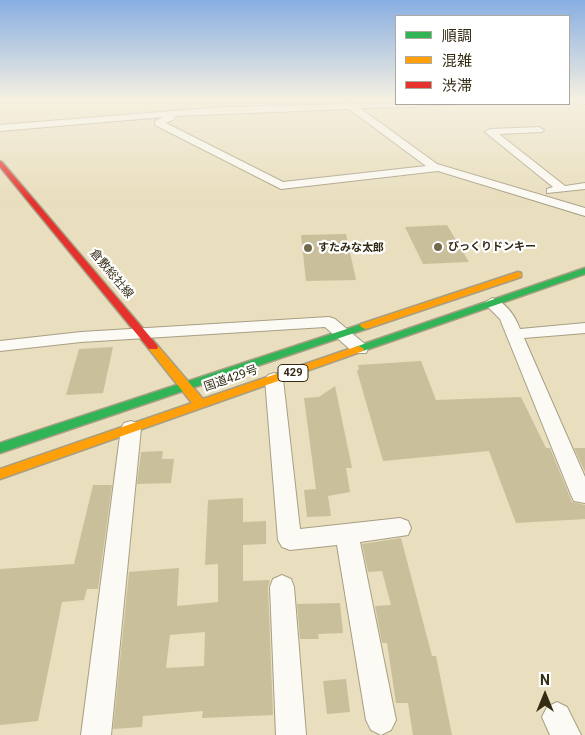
<!DOCTYPE html>
<html>
<head>
<meta charset="utf-8">
<style>
  body { margin:0 }
  #map { position:relative; width:585px; height:735px; overflow:hidden; background:#e9debd; font-family:Roboto,"Noto Sans JP",sans-serif }
  canvas { display:block }
  .legend { position:absolute; left:395px; top:15px; width:175px; height:90px; box-sizing:border-box; background:#fff; border:1px solid #adaaa1; margin:0; padding:6px 9px; list-style:none; font-size:15px; color:#332b13 }
  .legend li { display:flex; align-items:center; gap:10px; height:25px }
  .legend b { width:25px; border:1px solid #adaaa1 }
  .north { position:absolute; left:520px; top:670px; width:50px; height:50px; -webkit-text-stroke:4px #fff; paint-order:stroke; rotate:0deg; font-size:14px; font-weight:700; line-height:20px; text-align:center; color:#332b13 }
  .north::after { content:''; display:block; margin:auto; width:18px; height:22px; background:#332b13; clip-path:polygon(50% 0,100% 100%,50% 72%,0 100%) }
</style>
</head>
<body>
<div id="map">
<canvas width="585" height="735"></canvas>
<ul class="legend">
<li><b style="height:6px;background:#30b455"></b>順調</li>
<li><b style="height:6px;background:#ff9f0a"></b>混雑</li>
<li><b style="height:6px;background:#e5322d"></b>渋滞</li>
</ul>
<div class="north">N</div>
</div>
<script>
const g = document.querySelector('canvas').getContext('2d');
g.lineJoin = 'round';
function fillPath(path, color) { g.fillStyle = color; g.fill(path, 'evenodd'); }
function strokePath(path, color, width, dash) { g.strokeStyle = color; g.lineWidth = width; g.lineCap = dash ? 'butt' : 'round'; g.setLineDash(dash || []); g.stroke(path); }
function drawText(font, color, halo, rows, align = 'center') {
  g.font = font + ' Roboto,"Noto Sans JP",sans-serif'; g.lineWidth = 4.5; g.setLineDash([]); g.textBaseline = 'middle'; g.strokeStyle = halo; g.fillStyle = color; for (const [text, x, y, turn = 0] of rows) {
    g.save(); g.translate(x, y); g.rotate((+turn || 0) * Math.PI / 180); g.textAlign = isNaN(turn) ? turn : align; if (halo) g.strokeText(text, 0, 0); g.fillText(text, 0, 0); g.restore();
  }
}
fillPath(new Path2D(`
  M450 104H472L470 105 412 107 410 106 412 105Z
  M185 114 186 116 130 121 128 120 130 119Z`), '#98a5d8');
fillPath(new Path2D(`
  M447 225 469 262 423 264 405 227Z
  M346 234 356 280 306 281 301 235Z
  M113 347 103 393 66 395 79 349Z
  M421 361 436 400 521 397 546 448H550L572 502 585 505V519L516 523 489 451 383 461 357 371 359 369 358 365Z
  M335 386 352 468H346L350 492 328 496 331 516 307 517 304 490 316 489 304 398 319 397Z
  M574 448H585V472Z
  M163 451 162 459H174L171 483 137 484 141 452Z
  M93 485H112L98 589H87L84 600 62 602 38 721 0 725V569L74 564Z
  M243 498V522L266 521V544L243 545V581L270 580 268 587 273 715 202 718 203 711 143 716 142 727 113 729 129 572 179 568 177 606 218 602V564L205 565 208 500ZM205 632 204 666 166 668 170 635Z
  M401 538 432 656H436L452 735H413L408 703H396L387 643H382L375 606 391 605 382 571 368 572 362 544Z
  M340 603 343 633 318 634 319 639H300L297 604Z
  M346 679 350 712 327 714 323 681Z`), '#cabf9b');
const street = new Path2D(`
  M569 99H585V104L569 103Z
  M348 101 353 103 421 104 417 107 360 108 437 164 585 208V216L438 171 281 189 155 125V121L163 117 0 131V125L222 107 344 104ZM349 109 426 166 283 182 166 123 173 120 175 116Z
  M539 127 544 130 542 132 499 134 565 186 585 183V189L547 193V189L553 187 485 132 490 129Z
  M492 298C506 302 515 316 520 329L585 323V333L524 338 585 477V503L574 501 571 495 500 319 484 303Z
  M329 317 335 319 366 345 368 349 366 353H354L325 327 81 342 0 351V341L81 332Z
  M274 373 280 375 283 379 300 529 400 518 408 521 411 528 408 535 360 542 396 720 391 730 381 735 371 730 366 720 337 545 290 550 282 547 278 540 265 379 268 375Z
  M131 421 138 423 141 428 111 735H81L121 428 124 423Z
  M282 575 291 579 294 587 306 735H276L270 587 273 579Z
  M557 702 567 707 581 735H550L542 717 547 707Z`);
const fast = new Path2D(`
  M585 268V274L363 351 359 352 354 349 355 347Z
  M365 323 369 324 370 326 369 328 0 453V443Z`);
const slow = new Path2D(`
  M518 272 521 273V277L369 328 365 329 360 326 361 324Z
  M153 344 157 345 203 399 355 347 359 346 364 349 363 351 0 479V469L192 403 149 349 148 347Z`);
const jam = new Path2D(`
  M0 161 2 162 157 345 158 347 157 349H149L0 167Z`);
strokePath(street, '#a79e84', 2);
strokePath(fast, '#a79e84', 3);
strokePath(slow, '#a79e84', 3);
strokePath(jam, '#a79e84', 3);
fillPath(street, '#fcfaf5');
fillPath(fast, '#30b455');
fillPath(slow, '#ff9f0a');
fillPath(jam, '#e5322d');
const sky = g.createLinearGradient(0, 0, 0, 202);
sky.addColorStop(0, '#88aee2');
sky.addColorStop(0.49, '#f5f0e1');
sky.addColorStop(1, '#f5f0e100');
g.fillStyle = sky;
g.fillRect(0, 0, 585, 202);
for (const [x, y, r, color] of [
  [438,247,5,"#736a4e"],
  [308,248,5,"#736a4e"]
]) { const dot = new Path2D(); dot.arc(x, y, r, 0, 2 * Math.PI); g.fillStyle = color; g.fill(dot); strokePath(dot, '#fff', 2); }
drawText('bold 11px', '#332b13', '#fff', [
  ["びっくりドンキー",448,247],
  ["すたみな太郎",318,248]
], 'left');
for (const [x, y, w] of [
  [293,373,30]
]) { const box = new Path2D(); box.roundRect(x - w / 2, y - 8.5, w, 17, 4); g.fillStyle = '#fff'; g.fill(box); strokePath(box, '#332b13', 1); }
drawText('bold 11px', '#332b13', null, [
  ["429",293,373]
]);
drawText('12px', '#332b13', '#fff', [
  ["倉敷総社線",111,274,50],
  ["国道429号",231,379,-19]
]);
</script>
</body>
</html>
